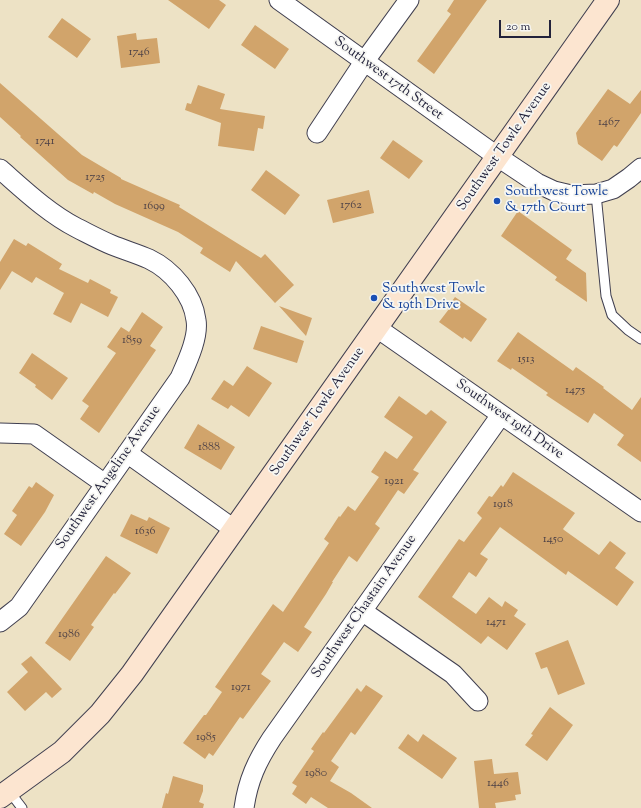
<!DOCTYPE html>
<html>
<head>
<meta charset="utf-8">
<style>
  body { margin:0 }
  #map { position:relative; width:641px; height:808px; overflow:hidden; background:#ede2c5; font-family:"Sorts Mill Goudy",serif }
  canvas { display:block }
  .scale { position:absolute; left:499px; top:20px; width:52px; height:18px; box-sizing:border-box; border:2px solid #22223b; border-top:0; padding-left:5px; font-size:12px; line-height:14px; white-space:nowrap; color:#22223b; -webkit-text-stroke:3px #f6f6f2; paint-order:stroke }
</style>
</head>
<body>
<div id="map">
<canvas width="641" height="808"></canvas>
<div class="scale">20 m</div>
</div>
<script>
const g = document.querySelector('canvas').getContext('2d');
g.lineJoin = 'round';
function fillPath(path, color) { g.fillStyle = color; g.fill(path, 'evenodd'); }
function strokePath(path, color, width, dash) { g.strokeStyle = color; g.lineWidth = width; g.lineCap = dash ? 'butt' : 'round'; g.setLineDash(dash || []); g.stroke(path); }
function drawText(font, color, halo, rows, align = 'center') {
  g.font = font + ' "Sorts Mill Goudy",serif'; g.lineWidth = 3.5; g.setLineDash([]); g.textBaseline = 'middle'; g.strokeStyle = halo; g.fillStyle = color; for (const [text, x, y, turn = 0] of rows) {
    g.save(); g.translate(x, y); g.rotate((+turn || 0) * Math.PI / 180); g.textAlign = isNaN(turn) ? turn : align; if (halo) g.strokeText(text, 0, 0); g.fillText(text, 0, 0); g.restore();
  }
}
fillPath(new Path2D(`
  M168 0H219L226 5 209 29Z
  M454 0H487L434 74 417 61 451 14 447 11Z
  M62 18 91 39 77 58 48 37Z
  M255 25 289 49 275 69 241 45Z
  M136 33 137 40 157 38 160 63 121 68 117 36Z
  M0 83 82 155 121 178V179L180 205 179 207 261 258 265 254 294 285 275 303 236 261 230 272 200 253 203 248 178 232 115 204 94 192 93 194 68 180 20 137 21 136 0 117Z
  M198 85 225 94 220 109 265 116 263 129 258 128 254 151 218 146 221 123 185 110 187 103 191 104Z
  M608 89 630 104 641 90V113L617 147 614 145 602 161 578 144 576 133Z
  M393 140 423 161 409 179 380 158Z
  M266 170 300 195 285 215 251 190Z
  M369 190 374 213 333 223 327 200Z
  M518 211 572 250 566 259 586 273 587 302 555 280 557 277 501 236Z
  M14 239 26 246 28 243 62 264 59 269 88 283 90 279 111 290 110 293 118 297 108 317 81 303 71 323 53 314 64 293 36 277 32 283 12 271 0 290V262Z
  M455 297 487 319 471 342 464 337 463 339 439 322 449 309 447 308Z
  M279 306 312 318 306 336Z
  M142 312 163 327 150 346 156 350 99 433 80 419 89 406 82 401 116 353 107 347 121 327 129 332Z
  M261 326 304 341 297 363 253 349Z
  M518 332 573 371 576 367 604 387 603 388 632 410 641 397V462L617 445 624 435 594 413 588 423 546 395 548 393 512 368 511 370 497 361Z
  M32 353 68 378 52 400 35 387 36 385 19 373Z
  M247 366 272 383 249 417 231 405 228 409 211 399 224 380 233 386Z
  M399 396 426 415 431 410 447 422 413 470 419 473 404 494 398 490 375 524 380 528 357 562 349 556 332 582H333L326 594 304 627 312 632 298 652 284 642 261 674 271 681 243 719 240 717 213 756 209 753 205 759 183 743 204 715H206L222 692 215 687 273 604 283 612 329 543 324 539 339 516 340 517 348 506 355 511 379 477 371 472 385 451 397 459 413 437 384 417Z
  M198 424 235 447 221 470 184 448Z
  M513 472 575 513 563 529 564 530 599 555 610 541 626 553 615 568 634 582 617 606 568 571 566 575 500 527 480 554 488 559 476 577 469 572 452 597 476 614 489 597 502 607 505 601 518 610 514 616 526 624 507 650 488 636 481 644 418 597 459 539 464 542 482 518 477 513 489 496 492 497 501 485 503 487Z
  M36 482 54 495 45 512 21 546 4 534 17 515 12 511 29 486 32 488Z
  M131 514 147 521 149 517 170 528 157 554 120 536Z
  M106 556 131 573 115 594 114 593 91 625 94 627 70 661 45 643Z
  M568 640 585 684 558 695 547 667 541 669 535 653Z
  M31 656 62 689 52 698 46 692 25 711 7 692 28 672 21 664Z
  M366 685 383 696 355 735 351 732 331 761 339 767 330 781 351 793 372 808H328L311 797 306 804 292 794 297 786 292 783 314 751 311 749 323 732 324 733 357 688 361 692Z
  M550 707 573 725 547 761 525 745 533 735 531 734Z
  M408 734 418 742 423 734 457 758 442 779 398 748Z
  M492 759 494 774 518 772 521 794 515 795 516 800 495 803 496 808H479L474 761Z
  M173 776 203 785V791L199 802 204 804 203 808H162L166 793 168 794Z`), '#d1a46b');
const lane = new Path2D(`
  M596 194 606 296 612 315 628 330 641 339
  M9 791 22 808`);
const street = new Path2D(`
  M279 0 498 157 537 183 554 191 571 195 596 194 613 189 629 178 641 168
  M317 133 364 62 409 0
  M0 169C24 190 48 213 77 228 89 234 100 240 112 245 124 250 138 254 149 259 172 270 193 295 196 320 199 337 187 362 180 378L19 607 0 622
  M377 328 641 512
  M0 433 34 434 105 484
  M127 453 235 530
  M362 611 453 674 478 701
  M244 808C248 780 257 761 272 738L501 415`);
const secondary = new Path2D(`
  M0 797 62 752 100 714 132 674 608 0`);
strokePath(lane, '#403f50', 11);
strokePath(street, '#403f50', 21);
strokePath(secondary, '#403f50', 24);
strokePath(lane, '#fff', 9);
strokePath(street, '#fff', 19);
strokePath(secondary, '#fce5d0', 22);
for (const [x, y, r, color] of [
  [497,201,4,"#1a4fb4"],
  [374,298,4,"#1a4fb4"]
]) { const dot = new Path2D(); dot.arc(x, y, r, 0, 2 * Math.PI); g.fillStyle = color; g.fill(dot); strokePath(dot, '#f6f6f2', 1.5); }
drawText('12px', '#4e4247', null, [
  ["1746",139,53],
  ["1467",609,123],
  ["1741",45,142],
  ["1725",95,178],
  ["1762",351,206],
  ["1699",154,207],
  ["1859",132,341],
  ["1513",526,360],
  ["1475",575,391],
  ["1888",209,448],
  ["1921",394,482],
  ["1918",503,505],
  ["1636",145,532],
  ["1450",553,540],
  ["1471",496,623],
  ["1986",69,635],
  ["1971",241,688],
  ["1985",206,738],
  ["1980",316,774],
  ["1446",498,784]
]);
drawText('14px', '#22223b', '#f6f6f2', [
  ["Southwest 17th Street",388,79,36],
  ["Southwest Towle Avenue",505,147,-55],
  ["Southwest Towle Avenue",318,412,-55],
  ["Southwest 19th Drive",509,420,35],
  ["Southwest Angeline Avenue",109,478,-55],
  ["Southwest Chastain Avenue",365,607,-55]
]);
drawText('14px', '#164399', '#f6f6f2', [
  ["Southwest Towle",505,193],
  ["& 17th Court",505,209],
  ["Southwest Towle",382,290],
  ["& 19th Drive",382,306]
], 'left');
</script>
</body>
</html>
